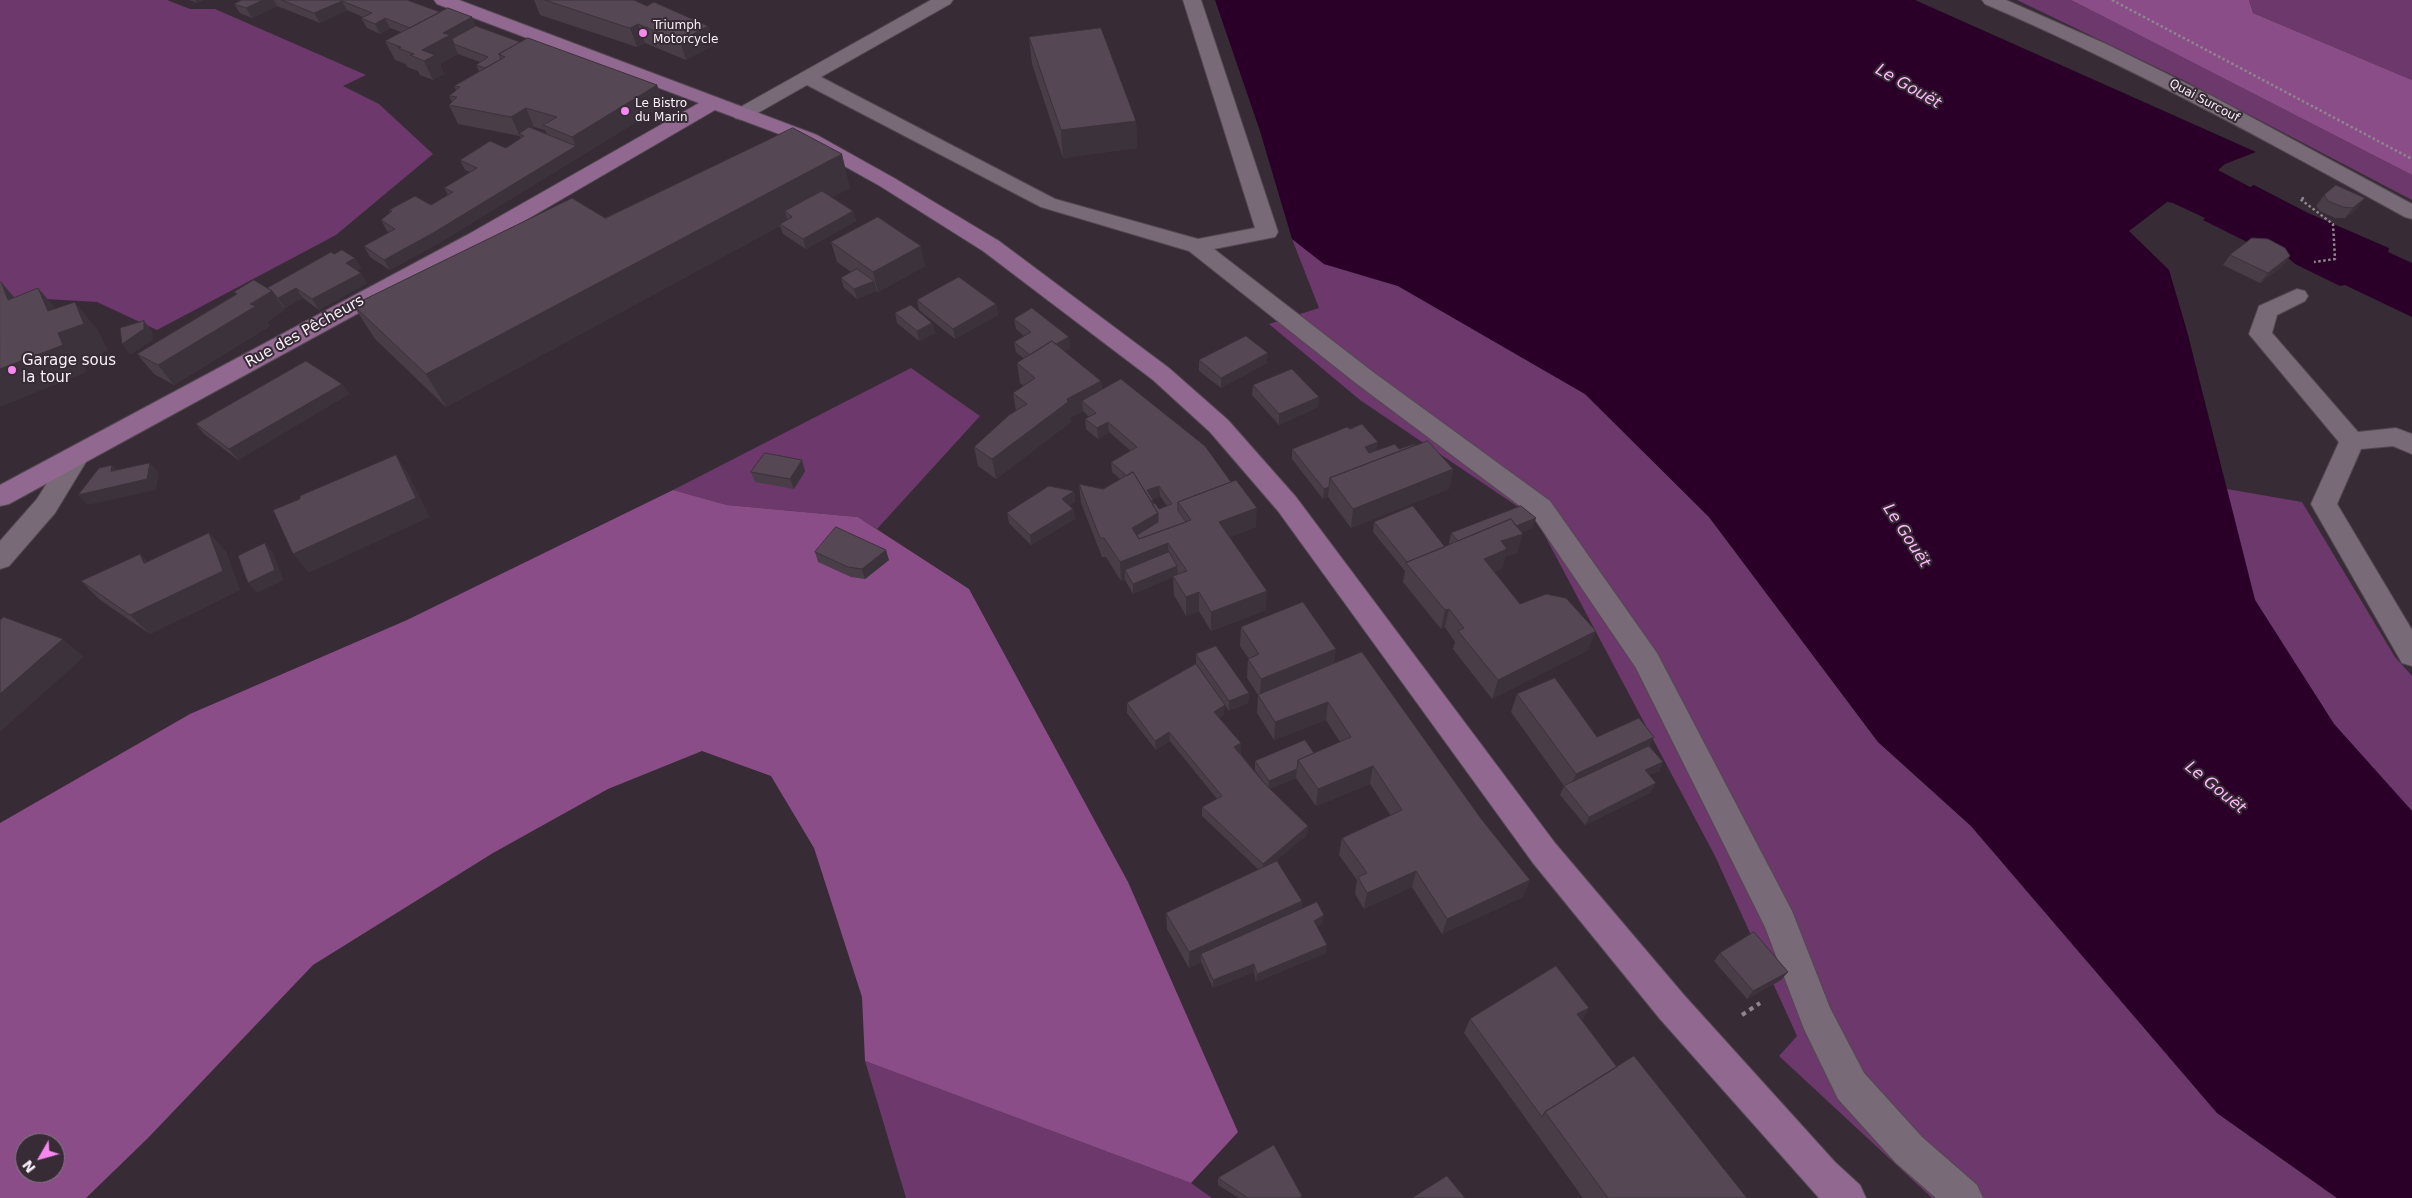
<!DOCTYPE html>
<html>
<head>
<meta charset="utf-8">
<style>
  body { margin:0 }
  #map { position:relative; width:2412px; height:1198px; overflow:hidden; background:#372b36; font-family:"DejaVu Sans",sans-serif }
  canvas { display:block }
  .north { position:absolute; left:15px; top:1133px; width:50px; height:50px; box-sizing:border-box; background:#372b36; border:1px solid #857a84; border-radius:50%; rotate:232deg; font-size:14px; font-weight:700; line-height:20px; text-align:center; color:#f9f1f9 }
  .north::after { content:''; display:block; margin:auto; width:18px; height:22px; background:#f589ef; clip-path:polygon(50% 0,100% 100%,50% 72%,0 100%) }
</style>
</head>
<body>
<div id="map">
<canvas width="2412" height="1198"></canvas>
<div class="north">N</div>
</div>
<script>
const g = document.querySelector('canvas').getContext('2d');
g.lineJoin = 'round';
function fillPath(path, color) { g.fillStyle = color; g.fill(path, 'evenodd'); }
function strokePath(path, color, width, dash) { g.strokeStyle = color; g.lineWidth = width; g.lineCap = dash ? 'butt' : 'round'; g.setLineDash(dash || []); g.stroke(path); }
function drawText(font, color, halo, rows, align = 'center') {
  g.font = font + ' "DejaVu Sans",sans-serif'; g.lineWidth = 4; g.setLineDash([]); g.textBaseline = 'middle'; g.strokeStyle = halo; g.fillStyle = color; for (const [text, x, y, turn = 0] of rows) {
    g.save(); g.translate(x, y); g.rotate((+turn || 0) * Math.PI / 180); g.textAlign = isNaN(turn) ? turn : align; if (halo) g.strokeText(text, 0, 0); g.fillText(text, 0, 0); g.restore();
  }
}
fillPath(new Path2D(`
  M0 0H167L190 9H215L366 75 343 86 379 104 433 154 336 235 157 330 97 302 28 298 0 308Z
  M2017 0H2071L2412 175V200L2185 81Z
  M2249 0H2412V80L2253 13Z
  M1292 239 1324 264 1398 286 1585 394 1709 517 1878 742 1971 826 2217 1113 2337 1198H1932L1779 1056 1797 1036 1715 856 1536 519 1360 400 1269 324 1319 308Z
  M911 368 980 416 877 529 858 517 727 505 673 490Z
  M2227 489 2302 502 2395 657 2412 676V811L2334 724 2255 600Z
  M865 1061 1191 1183 1212 1198H906Z`), '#6d386b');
fillPath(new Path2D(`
  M2071 0H2249L2253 13 2412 80V175Z
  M673 490 727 505 858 517 969 589 1128 882 1238 1132 1191 1183 865 1061 862 997 814 848 771 776 702 751 608 789 493 853 313 965 148 1138 86 1198H0V823L190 714 407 620ZM25 1143H55V1173H25Z`), '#8a4d87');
fillPath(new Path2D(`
  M1215 0H1915L2256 152 2225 164 2218 170 2250 187 2254 185 2308 213 2389 248 2388 252 2412 263V317L2345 285 2340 286 2295 264 2287 257 2253 245 2203 220 2205 218 2173 203 2167 202 2129 231 2169 270 2187 331 2255 600 2334 724 2412 811V1198H2337L2217 1113 1971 826 1878 742 1709 517 1585 394 1398 286 1324 264 1292 239 1260 131Z`), '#2a0029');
const lane = new Path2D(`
  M931 0H953L950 4 821 77 1055 199 1198 239 1255 228 1183 0H1201L1278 232 1275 237 1214 249 1373 372 1550 501 1657 653 1792 911 1830 1008 1864 1073 1922 1137 1977 1185 1983 1198H1936L1896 1163 1838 1099 1804 1029 1765 927 1636 668 1532 515 1357 384 1189 251 1041 207 807 85 749 118 742 120 735 118 732 114 735 110Z
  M2297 289 2305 291 2308 296 2305 301 2277 315 2272 333 2358 432 2396 428 2412 434V454L2393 446 2361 449 2337 504 2412 630V666L2402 663 2311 504 2339 442 2249 334 2259 306Z`);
const street = new Path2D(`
  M1982 0H2006L2106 44 2212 96 2412 204V219L2405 217C2267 141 2130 66 1985 4Z
  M76 448 85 451 89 457 55 513 9 566 0 569V541L37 499 67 451Z`);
const secondary = new Path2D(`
  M434 0H459L817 135 894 178 999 241 1169 368 1228 420 1296 497 1555 843 1684 995 1835 1162 1860 1185 1866 1198H1819L1660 1019 1533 863 1278 511 1210 432 1153 380 983 251 880 186 803 143 715 110 483 245 9 504 0 506V485L467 235 699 103 437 4Z`);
strokePath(lane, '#534852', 2);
strokePath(street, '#534852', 2);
strokePath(secondary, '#534852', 2);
strokePath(new Path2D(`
  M2112 0 2412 159
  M2304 198 2300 199 2333 224 2335 259 2314 262`), '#90858f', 2.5, [2.5, 2.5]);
strokePath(new Path2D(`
  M1742 1015 1760 1003`), '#90858f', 4, [4.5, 4.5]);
fillPath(lane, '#786a77');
fillPath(street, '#786a77');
fillPath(secondary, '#91688f');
fillPath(new Path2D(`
  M189 0H203L197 3Z
  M242 0H407L520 42 657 85 664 105 439 243 390 270 370 257 364 246 389 232 387 231 381 220 390 213 389 210 431 205 448 195 444 188 470 172 465 170 460 160 506 148 521 139 520 136 458 124 449 105 452 102 449 96 456 90 454 86 479 71 476 65 480 62 458 54 440 64 444 74 433 80 420 75 418 71 407 67 406 64 395 60 385 41 401 32 390 28 380 34 367 28 361 18 363 17 347 10 320 23 277 6 252 18 240 13 234 4ZM534 127 545 130 547 134 532 128Z
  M534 0H634L647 6 708 26 714 45 686 60 645 43 637 47 540 15Z
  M1029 37 1136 121 1137 148 1063 158 1032 64Z
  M850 188 832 197 853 211 856 221 806 249 783 234 780 226 446 407 375 339 353 305 605 218Z
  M2324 195 2357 209 2345 218H2335L2320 211 2316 206Z
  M831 242 925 266 878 292 876 291 857 299 844 288 841 278 851 272 837 262Z
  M2230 255 2290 256 2282 267 2260 283 2223 265Z
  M362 268 357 270 367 283 319 310 303 298 285 308 283 307 285 310 267 322 270 326 174 385 154 374 137 354 236 294 234 292 267 288Z
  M917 300 996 304 998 315 955 339 919 310Z
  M895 313 932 323 935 333 919 341 897 323Z
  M1014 319 1069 337 1070 348 1064 351 1101 381 1102 390 1256 527 1230 537 1266 610 1211 631 1199 611 1186 616 1174 595 1173 577 1133 594 1125 580 1121 581 1106 557H1102L1081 503 1079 484 1103 489 1120 479 1112 472 1111 462 1131 451 1109 432 1098 439 1086 429 1085 419 1089 417 1083 411 1070 418 1071 422 996 479 978 466 974 447 1016 411 1013 393 1024 386 1020 383 1017 363 1024 359 1016 352 1014 342 1024 336 1016 329ZM1160 496 1167 506 1159 509 1153 504 1152 499Z
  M1199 360 1267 363 1221 388 1199 371Z
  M342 384 349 394 238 460 204 434 196 424Z
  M1253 385 1319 397 1318 407 1279 425 1252 395Z
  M1415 445 1453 469 1449 489 1351 528 1328 497 1323 499 1292 459V449L1376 450 1399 449Z
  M805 471 794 489 755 482 751 472Z
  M1074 491 1075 502 1069 505 1073 509 1075 519 1031 545 1009 523 1007 513Z
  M1374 522 1445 547 1450 545 1449 543 1451 533 1533 528 1522 532 1517 553 1505 557 1502 568 1494 572 1520 604 1588 650 1492 699 1453 649 1455 642 1445 627 1441 629 1403 582 1405 571 1373 532Z
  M209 533 226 552 240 590 150 634 100 600 81 581 147 562Z
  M815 552 889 560 865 579 851 577 818 562Z
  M1241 627 1334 664 1482 820 1530 880 1523 897 1442 934 1412 887 1364 909 1355 894 1357 880 1339 855 1342 838 1391 816 1370 784 1316 806 1296 778 1270 789 1308 826 1307 835 1274 862 1302 901 1301 909 1323 923 1317 927 1326 953 1256 982 1254 972 1213 988 1201 962 1189 968 1167 929 1166 913 1259 870 1202 816V807L1217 799 1170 741 1156 750 1127 713V703L1224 714 1219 718 1241 743V753H1240L1262 780 1255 770V761L1314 753 1340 742 1326 720 1274 740 1257 713 1258 695 1247 678 1248 659H1249L1240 646Z
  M1196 654 1249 693 1248 703 1229 711 1196 663Z
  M1517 694 1597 737 1649 746 1663 762 1659 771 1650 775 1651 792 1585 825 1560 795 1564 786 1511 712Z
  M1720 953 1781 980 1747 999 1714 961Z
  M1589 1008 1582 1020 1617 1067 1747 1198H1583L1464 1033 1470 1019Z
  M1218 1178 1302 1196 1301 1198H1239L1218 1185Z`), '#493e48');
fillPath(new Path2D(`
  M195 0H203L197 3Z
  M263 0H274L277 6 252 18 246 8Z
  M342 1 347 10 320 23 314 13Z
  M472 17 481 36 454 44 458 54 440 64 444 74 433 80 424 61 422 50V33Z
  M385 18 390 28 380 34 375 24Z
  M638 24 645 43 637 47 630 28Z
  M708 26 714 45 686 60 680 41Z
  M657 85 664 105 439 243 390 270 384 260 576 146 572 137Z
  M526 108 534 127 522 135 519 134 520 136 511 117Z
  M1136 121 1137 148 1063 158 1061 130Z
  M842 154 850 188 793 219 792 217 785 211 788 222 780 224V226L446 407 426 374Z
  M2365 198 2357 209 2345 218 2353 208Z
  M853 211 856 221 806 249 803 239Z
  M921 246 925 266 878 292 873 272Z
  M2290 256 2282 267 2260 283 2268 273Z
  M355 258 362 268 352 273 346 263Z
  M361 273 367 283 319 310 312 299Z
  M874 281 877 291 857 299 854 289Z
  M1 282 25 310 8 300Z
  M38 288 62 316 75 302 98 330 108 351 82 361 87 372 0 407V369L48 311Z
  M296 288 303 298 285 308 278 298Z
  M272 291 285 310 267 322 270 326 174 385 158 365Z
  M996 304 998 315 955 339 953 329Z
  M144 321 152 331 153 340 130 355 122 344Z
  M932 323 935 333 919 341 917 331Z
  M1069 337 1070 348 1034 368 1033 357Z
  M1268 353 1267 363 1221 388V378Z
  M1101 381 1102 400 1082 401 1083 411 1070 418 1071 422 996 479 992 459 1067 399Z
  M342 384 349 394 238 460 229 449Z
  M1319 397 1318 407 1279 425V414Z
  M1108 422 1109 432 1098 439 1097 428Z
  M1378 442 1376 453 1363 457 1365 447Z
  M396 455 409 475 430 517 309 573 293 554Z
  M802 460 805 471 794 489 790 479Z
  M150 463 159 473 156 490 88 505 78 495Z
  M112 465 122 475 111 471Z
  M1453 469 1449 489 1351 528 1353 509Z
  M1159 486 1160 496 1148 500 1147 490Z
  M1329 487 1328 497 1323 499 1324 489Z
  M1074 491 1075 502 1064 509 1062 499Z
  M1257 508 1256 527 1219 542V522Z
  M1073 509 1075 519 1031 545 1030 535Z
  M1158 513 1159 533 1138 545 1132 528Z
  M1536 518 1533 528 1504 540 1523 534 1517 553 1505 557 1502 568 1480 578 1463 548Z
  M209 533 226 552 240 590 150 634 130 615Z
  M265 543 273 553 284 580 257 593 248 583Z
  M1168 543 1169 562 1125 570V580L1121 581 1120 562Z
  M886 550 889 560 865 579 862 569Z
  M140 554 158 573 144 563Z
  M1177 566 1178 576H1173V577L1133 594V584Z
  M1267 591 1266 610 1211 631V612Z
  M1199 592V611L1186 616V597Z
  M1449 609 1445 627 1441 629 1445 610Z
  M1596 631 1588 650 1492 699 1498 680Z
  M63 639 84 657 0 732V694Z
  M1336 649 1334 667 1260 698 1261 679Z
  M1249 693 1248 703 1229 711V701Z
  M1328 702 1326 720 1274 740 1275 722Z
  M1225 705 1224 714 1214 721V712Z
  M1169 732 1170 741 1156 750 1155 741Z
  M1654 737 1645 755 1568 792 1576 774Z
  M1241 743V753L1234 756V747Z
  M1663 762 1659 771 1641 779 1645 770Z
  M1373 766 1370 784 1316 806 1318 789Z
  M1297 769 1296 778 1268 790 1269 781Z
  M1656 783 1651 792 1585 825 1589 817Z
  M1308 826 1307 835 1262 873 1263 864Z
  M1416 871 1412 887 1364 909 1367 893Z
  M1530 880 1523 897 1442 934 1447 919Z
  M1302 901 1300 917 1201 954V962L1189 968V952Z
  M1324 915 1323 923 1312 930 1314 921Z
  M1327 945 1326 953 1256 982 1257 974Z
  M1254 964V972L1213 988V980Z
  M1788 972 1781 980 1747 999 1753 991Z
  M1589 1008 1580 1023 1577 1014Z`), '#3c323b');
const building = new Path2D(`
  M242 0H263L246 8 234 4Z
  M282 0H407L440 12 410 28 385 18 375 24 361 18 372 13 342 1 314 13Z
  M545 0H634L647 6 654 2 708 26 680 41 638 24 630 28Z
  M448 8 472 17 443 33 450 35 422 50 435 55 424 61 410 55 414 54 398 48 401 47 385 41Z
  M476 26 520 42 499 54 501 59 485 68 476 65 488 57 454 44 452 39Z
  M1101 28 1136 121 1061 130 1029 37Z
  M528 38 657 85 572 137 543 125 557 117 526 108 511 117 449 105 457 97 449 96 460 87 454 86 505 57 499 54Z
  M529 127 576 146 433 233 384 260 364 246 395 229 381 220 392 211 389 210 415 196 431 205 453 192 444 188 477 168 460 160 490 141 506 148 524 136 519 134Z
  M793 128 842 154 426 374 353 305 572 198 605 218Z
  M2336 185 2365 198 2353 208 2343 207 2328 201 2324 195Z
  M822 191 853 211 803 239 780 224 792 217 785 211Z
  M878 217 921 246 873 272 831 242Z
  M2252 238 2268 239 2285 248 2290 256 2268 273 2230 255Z
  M342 250 355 258 346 263 361 273 312 299 296 288 278 298 276 296 272 291 267 288 331 252 334 254Z
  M857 269 874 281 854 289 841 278Z
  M959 277 996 304 953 329 917 300Z
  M254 280 272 291 250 304 256 306 158 365 137 354 237 294 234 292Z
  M0 282H1L8 300 38 288 48 311 75 302 84 324 58 333 63 345 0 369Z
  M911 305 932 323 917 331 895 313Z
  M1032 308 1069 337 1056 344 1052 341 1030 355 1014 342 1031 332 1014 319Z
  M144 321V329L122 344 120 328Z
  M1246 336 1268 353 1221 378 1199 360Z
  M1052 341 1101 381 1067 399 1068 402 992 459 974 447 1009 415 1027 404 1013 393 1035 378 1017 363Z
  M306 361 342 384 229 449 196 424Z
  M1292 369 1319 397 1279 414 1253 385Z
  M1121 379 1205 446 1231 482 1178 502V511L1186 522 1139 539 1137 535 1158 522V513L1152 504 1155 503 1159 509 1172 504 1159 486 1147 490 1153 500 1151 501 1133 472 1127 476 1111 462 1137 447 1108 422 1097 428 1085 419 1096 413 1082 401Z
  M1362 424 1378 442 1365 447 1369 453 1395 444 1399 449 1414 444 1415 445 1330 478 1329 487 1324 489 1292 449 1347 427 1350 429Z
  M1428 441 1453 469 1353 509 1330 478Z
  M765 453 802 460 790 479 751 472Z
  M396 455 416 498 293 554 273 510 300 499V496Z
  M150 463 147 479 78 495 99 468 112 465 111 471Z
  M1133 472 1158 513 1132 528 1139 539 1191 520 1178 502 1236 480 1257 508 1219 522 1267 591 1211 612 1199 592 1186 597 1173 576 1187 571 1168 543 1120 562 1104 538H1100L1079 484 1103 489Z
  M1049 486 1074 491 1062 499 1073 509 1030 535 1007 513Z
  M1413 506 1445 547 1407 562 1374 522Z
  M1521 506 1536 518 1516 526 1511 519 1458 541 1451 533Z
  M1511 519 1523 534 1501 541 1507 549 1484 559 1520 604 1546 594 1566 598 1596 631 1498 680 1458 631 1464 628 1449 609 1445 610 1406 563Z
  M836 527 886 550 862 569 848 567 815 552Z
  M209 533 223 571 130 615 81 581 140 554 144 563Z
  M265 543 275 570 248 583 238 556Z
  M1169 552 1177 566 1133 584 1125 570Z
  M1303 602 1336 649 1261 679 1248 659 1259 654 1241 627Z
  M4 617 63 639 0 694V620Z
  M1216 646 1249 693 1229 701 1196 654Z
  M1362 652 1482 820 1530 880 1447 919 1416 871 1367 893 1358 877 1367 873 1342 838 1402 810 1373 766 1318 789 1298 760 1351 737 1328 702 1275 722 1258 695Z
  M1196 664 1225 705 1214 712 1241 743 1234 747 1264 783 1308 826 1263 864 1202 807 1222 796 1169 732 1155 741 1127 703Z
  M1555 678 1597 737 1639 718 1654 737 1576 774 1517 694Z
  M1305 740 1314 753 1298 760 1297 769 1269 781 1255 761Z
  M1649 746 1663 762 1645 770 1656 783 1589 817 1564 786Z
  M1277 861 1302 901 1189 952 1166 913Z
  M1317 902 1324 915 1314 921 1327 945 1257 974 1254 964 1213 980 1201 954Z
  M1754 932 1788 972 1753 991 1720 953Z
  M1556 966 1589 1008 1577 1014 1617 1067 1545 1112 1542 1117 1470 1019Z
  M1634 1056 1747 1198H1608L1545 1112Z
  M1274 1145 1302 1196 1298 1198H1248L1218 1178Z
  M1447 1176 1465 1198H1412Z`);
fillPath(building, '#554854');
strokePath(building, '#3c323b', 1);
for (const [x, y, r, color] of [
  [643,33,5,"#f589ef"],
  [625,111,5,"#f589ef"],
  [12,370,5,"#f589ef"]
]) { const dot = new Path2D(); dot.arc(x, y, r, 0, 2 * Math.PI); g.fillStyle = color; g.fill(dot); strokePath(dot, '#372b36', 2); }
drawText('12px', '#f9f1f9', '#372b36', [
  ["Triumph",653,26],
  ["Motorcycle",653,40],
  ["Le Bistro",635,104],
  ["du Marin",635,118]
], 'left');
drawText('12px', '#f9f1f9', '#372b36', [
  ["Quai Surcouf",2204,101,28]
]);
drawText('15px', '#f9f1f9', '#372b36', [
  ["Rue des Pêcheurs",305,332,-29]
]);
drawText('15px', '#f9f1f9', '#372b36', [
  ["Garage sous",22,361],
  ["la tour",22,378]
], 'left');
drawText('italic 16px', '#ffb9fa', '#372b36', [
  ["Le Gouët",1908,87,30],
  ["Le Gouët",1906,536,57],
  ["Le Gouët",2215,788,39]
]);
</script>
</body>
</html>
